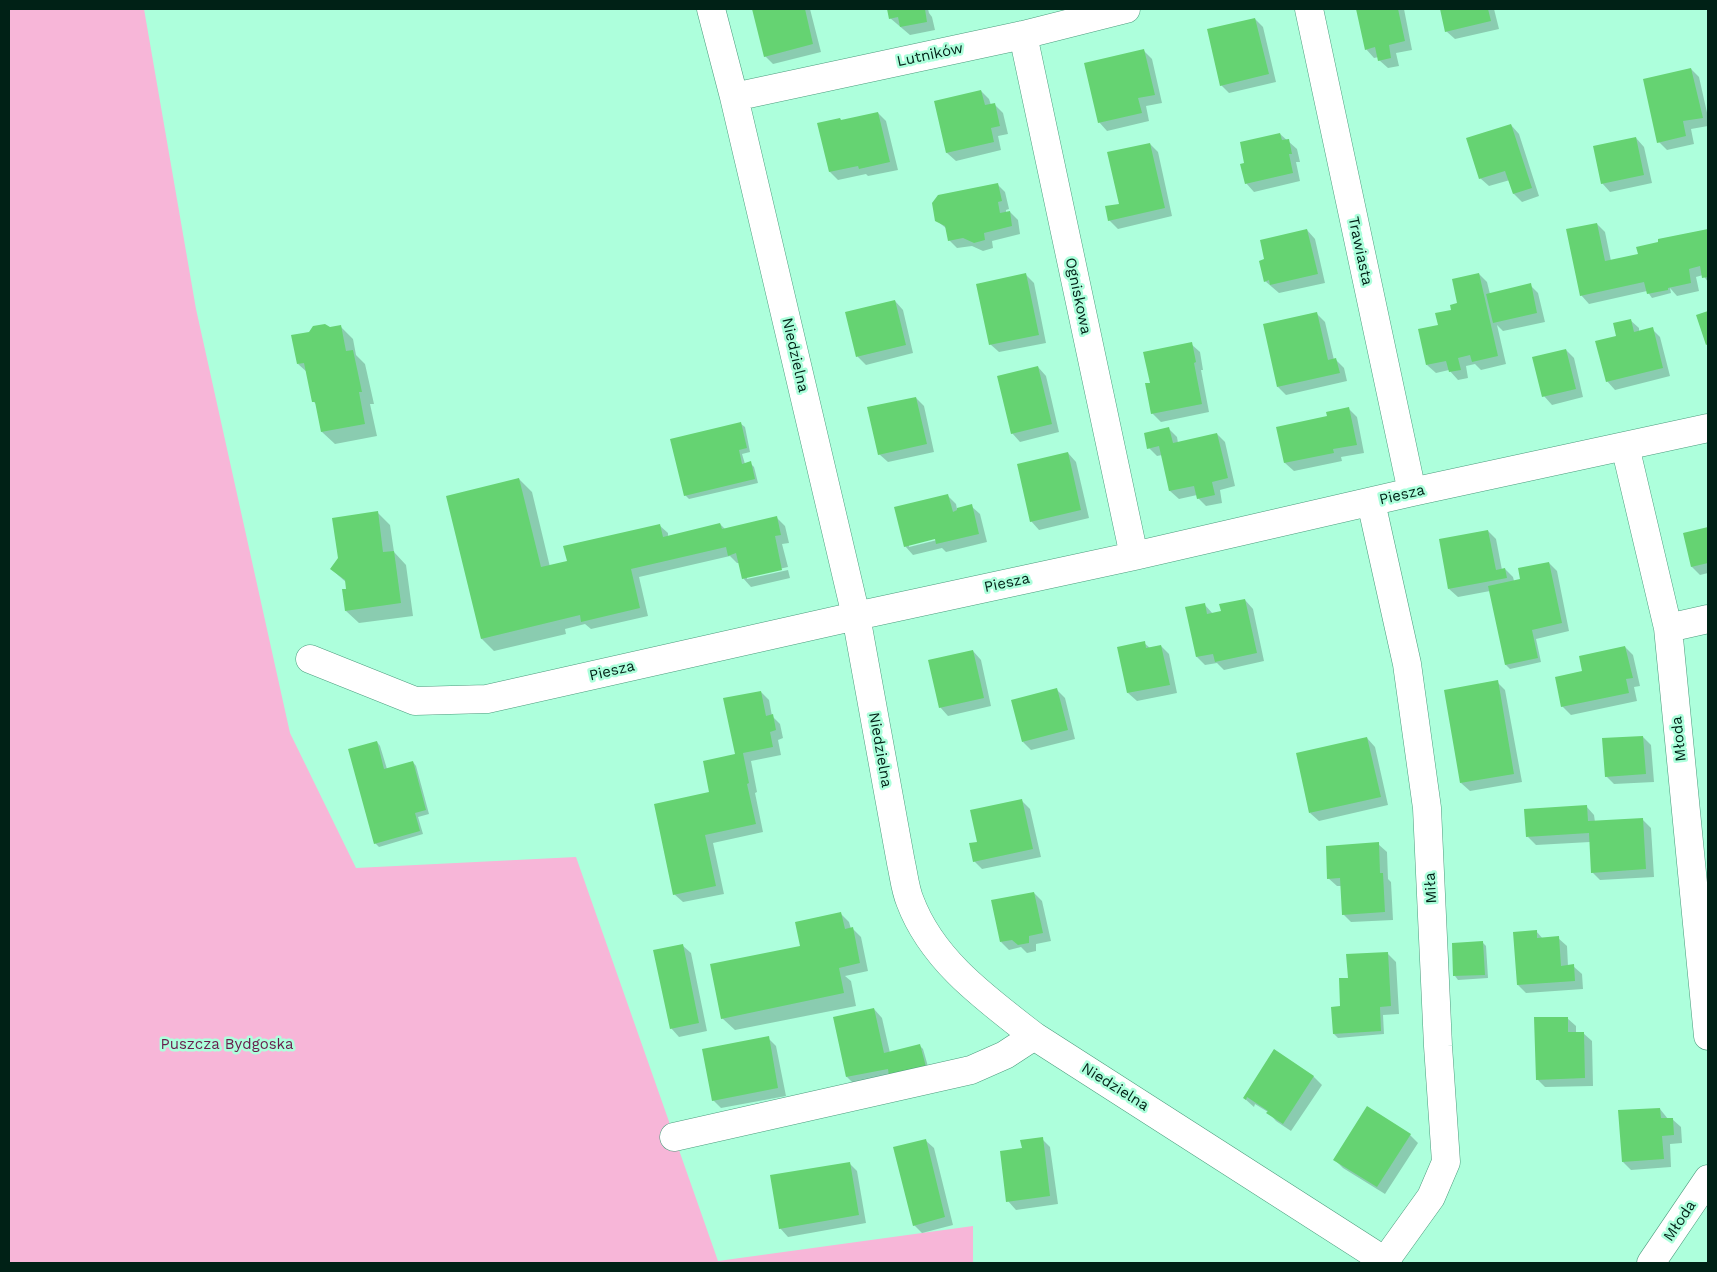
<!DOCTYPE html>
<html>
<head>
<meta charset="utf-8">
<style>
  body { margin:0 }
  #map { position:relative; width:1717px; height:1272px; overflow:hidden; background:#adffdc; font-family:"Work Sans",sans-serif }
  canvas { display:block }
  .frame { position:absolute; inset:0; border:10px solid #002116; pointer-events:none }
</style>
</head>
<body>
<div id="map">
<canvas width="1717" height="1272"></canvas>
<div class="frame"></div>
</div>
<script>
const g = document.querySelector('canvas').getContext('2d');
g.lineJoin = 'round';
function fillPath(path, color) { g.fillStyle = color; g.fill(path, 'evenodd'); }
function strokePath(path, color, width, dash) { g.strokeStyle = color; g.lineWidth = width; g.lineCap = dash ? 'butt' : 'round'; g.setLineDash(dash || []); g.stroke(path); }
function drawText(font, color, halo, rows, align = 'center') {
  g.font = font + ' "Work Sans",sans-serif'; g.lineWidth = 5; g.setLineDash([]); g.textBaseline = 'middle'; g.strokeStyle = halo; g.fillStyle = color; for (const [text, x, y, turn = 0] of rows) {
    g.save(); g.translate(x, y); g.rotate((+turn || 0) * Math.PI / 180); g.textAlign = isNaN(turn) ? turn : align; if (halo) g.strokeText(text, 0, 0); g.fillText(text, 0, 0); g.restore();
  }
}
fillPath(new Path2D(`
  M9 9H144L196 309 290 733 356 868 576 857 718 1261 973 1226V1263H9Z`), '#f7b6d8');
fillPath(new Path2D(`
  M753 9H810L821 52 773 64 765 56Z
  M888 9H928L929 13 932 17 935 30 910 35 890 18Z
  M1358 9H1404L1412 50 1396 53 1399 66 1388 68 1379 60V57L1374 58 1366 49Z
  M1441 9H1494L1499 29 1455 39 1446 31Z
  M1255 19 1263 27 1276 82 1229 93 1221 85Z
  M1144 51 1152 59 1162 103 1146 106 1149 121 1107 131 1099 122Z
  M1691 69 1699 77 1708 117V126L1691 129 1694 144 1667 150 1659 142Z
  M981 91 989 99 991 105H995L1003 113 1008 134 998 136 1001 150 956 161 947 153 936 102Z
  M878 113 886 121 898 170 868 176 866 174 838 180 830 172 819 124 842 121Z
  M1511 125 1519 134 1539 196 1522 202 1514 194 1510 180 1489 186 1480 178Z
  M1280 134 1297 149 1300 162H1296L1300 181 1254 192 1246 183Z
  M1636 138 1644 147 1652 183 1610 192 1602 183Z
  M1150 144 1158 152 1172 216 1118 229 1109 220 1120 205Z
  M997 184 1005 192 1009 209 1006 210V213L1010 212 1018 220 1020 234 992 241 993 248 983 251 972 246 957 248 949 240 947 229 936 220Z
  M1597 224 1605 232 1611 261 1637 255 1658 244 1659 240 1708 230V282L1703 275 1696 277 1699 291 1677 296 1670 288 1671 293 1652 298 1647 291 1589 304 1581 295Z
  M1307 230 1315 239 1325 283 1279 293 1265 281Z
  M1479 274 1487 282 1490 294 1530 285 1538 293 1545 322 1503 331 1497 325 1506 364 1481 370 1475 364 1466 366 1468 378 1458 380 1449 370 1436 373 1427 365 1439 326 1459 304Z
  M1026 275 1034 283 1046 343 999 352 990 344Z
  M895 301 903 310 913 353 866 365 858 357 847 313Z
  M1317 314 1325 322 1334 360H1336L1344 368 1347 381 1286 395 1278 387Z
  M1630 320 1639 328V332L1652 329 1660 337 1670 376 1615 390 1607 381 1617 337Z
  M341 327 353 339 356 355 365 364 374 404H370L377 436 335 444 322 432 317 405 313 401 308 373 298 364 330 329Z
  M1191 344 1200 352 1203 370H1201L1209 412 1161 422 1152 413 1151 384Z
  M1566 350 1574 358 1583 397 1552 405 1544 396Z
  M1038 367 1046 376 1059 432 1020 442 1012 433Z
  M916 398 924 406 934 452 888 462 879 454Z
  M1348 408 1357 417 1364 453 1341 457 1342 461 1294 471 1285 463 1278 428 1328 417Z
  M741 424 745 427 750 452 742 454 745 464 750 463 754 467 758 483 689 499 685 495Z
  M1169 429 1177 437 1178 443 1217 434 1225 442 1235 486 1220 490 1222 503 1206 506 1198 498 1197 495 1179 499 1170 491 1162 455 1157 456 1149 448Z
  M1068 453 1076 462 1089 518 1039 530 1031 521Z
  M519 479 532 492 550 567 568 562 659 525 668 533V537L720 524 725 529 776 517 785 526 789 543 782 544 788 567 747 576V579L788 570 790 578 751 587 743 578 740 563H737L730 556 639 577 648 616 591 629 585 624 565 629 566 634 494 651 482 639Z
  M948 496 956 504 957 509 971 506 980 514 987 542 946 552 942 548 913 555 905 546ZM941 537V539L909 547V544Z
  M377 512 390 525 394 552 406 565 413 616 359 623 346 611 348 590 347 583 331 569Z
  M1708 528V573L1700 575 1692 567 1684 534Z
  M1488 531 1496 539 1502 570 1505 569 1513 577 1514 581 1522 580 1549 563 1557 571 1569 631 1536 639 1541 662 1510 669 1506 665 1490 591 1458 597 1449 589Z
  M1245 600 1253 609 1264 661 1224 670 1217 663 1205 665 1197 657 1204 604 1213 614 1222 612Z
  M1144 643 1150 648 1161 646 1169 654 1177 693 1137 701 1128 693Z
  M1625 647 1633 655 1640 686 1634 687 1637 701 1571 715 1562 706 1583 672Z
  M973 651 981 660 991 706 948 716 940 707Z
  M1497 682 1505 690 1522 782 1470 791 1461 783Z
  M1057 690 1065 698 1075 739 1031 750 1023 742Z
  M761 692 769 700 772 716 780 724 783 738 778 740 781 755 751 761 757 792 755 793 763 832 713 843 724 894 683 902 674 894 711 793 736 755Z
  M1643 737 1651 745 1654 782 1614 784 1606 776Z
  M1367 738 1375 747 1388 805 1319 821 1310 813Z
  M377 742 380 746 387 769 413 762 416 766 429 814 418 817 423 834 379 847 375 843Z
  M1022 801 1030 809 1041 857 982 869 974 861 979 843Z
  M1586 806 1594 815 1595 822 1642 819 1651 828 1654 877 1600 880 1592 872 1590 842 1536 845 1528 837Z
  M1378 844 1387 852 1388 879 1391 882 1393 920 1351 922 1343 914 1341 886H1337L1328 878Z
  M1034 893 1042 901 1051 941 1036 944V951L1027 953 1021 947 1009 950 1001 942Z
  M841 914 849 922 851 929 852 928 861 937 868 971 845 976 851 981 856 1006 735 1030 722 1018Z
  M1536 931 1543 939 1558 938 1567 946 1568 966H1573L1582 974 1583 989 1526 993 1518 985Z
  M1482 942 1486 946 1488 978 1458 980 1455 976Z
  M682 945 691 953 707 1031 679 1037 671 1028Z
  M1387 953 1396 962 1399 1014 1383 1015 1384 1034 1338 1038 1334 1034 1349 979Z
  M874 1009 882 1018 890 1053 919 1045 923 1049 929 1070 855 1085 847 1077Z
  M1567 1018 1576 1026V1033H1583L1592 1041 1593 1086 1545 1087 1537 1079Z
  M768 1038 776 1046 786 1096 721 1108 713 1100Z
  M1275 1051 1314 1077 1322 1085 1291 1131 1276 1121 1268 1112 1255 1104 1254 1107 1244 1098Z
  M1660 1109 1668 1119H1672L1681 1127 1682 1143 1670 1144 1671 1167 1631 1170 1623 1162Z
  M1410 1135 1418 1143 1385 1194 1343 1168 1335 1160Z
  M1042 1139 1050 1147 1058 1204 1016 1210 1008 1201 1023 1150Z
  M925 1140 934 1148 953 1225 922 1233 914 1225Z
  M849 1163 857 1171 866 1223 788 1237 780 1228Z`), '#0003');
fillPath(new Path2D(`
  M752 9H805L813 44 764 57Z
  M887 9H925L927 22 900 27 898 17 889 19Z
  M1356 9H1398L1405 41 1389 45 1391 58 1378 61 1375 47 1365 50Z
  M1440 9H1488L1491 21 1445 32Z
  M1255 18 1269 74 1220 86 1207 29Z
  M1144 49 1155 95 1138 98 1142 113 1098 123 1084 63Z
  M1691 68 1703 118 1683 121 1686 136 1657 143 1643 79Z
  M981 90 985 105 995 103 1000 126 991 128 994 142 946 153 934 101Z
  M878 112 890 162 859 169 858 166 829 172 817 123 840 118 841 120Z
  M1511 124 1532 188 1513 194 1505 171 1479 179 1466 138Z
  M1280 133 1282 140 1289 139 1292 154H1289L1293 173 1245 184 1240 164 1244 163 1240 142Z
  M1636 137 1644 175 1601 184 1593 146Z
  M1150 143 1165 208 1108 221 1105 206 1119 204 1107 152Z
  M998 183 1002 201 998 202 1000 213 1010 211 1012 226 984 233 985 240 974 243 963 238 948 241 945 226 935 221 932 203 938 195Z
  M1597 223 1605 261 1638 254 1636 247 1658 242V239L1708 229V277L1702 278 1700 266 1689 269 1691 283 1668 288V290L1647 294 1644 282 1580 296 1566 229Z
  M1307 229 1318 274 1270 285 1269 280 1264 282 1259 261 1264 259 1260 240Z
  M1026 273 1039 335 989 345 976 284Z
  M1479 273 1498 356 1472 362 1470 355 1458 358 1461 370 1449 372 1446 361 1426 365 1418 329 1438 325 1435 313 1451 310 1450 305 1457 303 1452 279Z
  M1531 283 1537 313 1493 323 1486 294Z
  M895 300 906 345 856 357 845 312Z
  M1708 311V344L1706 345 1696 315Z
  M1317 312 1328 360 1336 358 1340 373 1277 387 1263 324Z
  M1631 319 1634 332 1653 327 1663 368 1606 382 1595 341 1616 336 1613 323Z
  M325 324 330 327 341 325 346 351 353 350 362 392H359L365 424 321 432 315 402H312L304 363 297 364 291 335 309 332 313 326Z
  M1192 342 1196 362 1194 363 1202 404 1151 414 1145 383H1150L1143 352Z
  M1566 349 1576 389 1542 397 1532 357Z
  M1038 366 1052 424 1011 434 997 376Z
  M916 397 927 444 878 455 867 407Z
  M1349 407 1357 445 1333 449 1334 453 1284 463 1276 427 1327 416 1326 412Z
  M741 422 747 448 739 450 742 464 751 461 755 479 684 496 670 439Z
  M1169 427 1173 443 1217 433 1228 478 1212 482 1215 495 1197 499 1194 486 1169 491 1159 446 1147 449 1144 433Z
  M1068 452 1081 510 1030 522 1017 464Z
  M519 478 541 567 567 561 563 546 660 524 663 537 720 523 722 529 777 516 781 535 775 536 782 570 742 579 736 553 728 556 726 547 631 569 640 608 581 622 580 615 481 639 446 496Z
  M948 494 953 512 957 510V508L972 504 979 534 936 544 935 539 904 547 894 507Z
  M378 511 383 552 394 551 401 603 345 611 342 589H346L345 580 330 569 338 558 332 518Z
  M1708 527V563L1691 567 1683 533Z
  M1488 530 1496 570 1505 568 1507 578 1448 589 1439 539Z
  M1549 562 1562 623 1532 630 1538 658 1505 665 1488 586 1520 579 1518 568Z
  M1245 599 1257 653 1215 662 1213 654 1196 657 1185 607 1205 603 1207 614 1221 611 1219 604Z
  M1145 641 1146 648 1161 645 1170 685 1127 693 1117 647Z
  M1625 646 1633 678 1626 679 1629 693 1561 707 1555 677 1582 671 1579 656Z
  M973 650 984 698 939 708 928 660Z
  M1498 680 1514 774 1460 783 1444 690Z
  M1057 688 1068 730 1022 742 1011 700Z
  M761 691 766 716 773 714 776 730 770 732 773 747 743 753 749 783 747 784 756 824 705 835 716 886 673 895 654 804 709 792 703 761 735 754 723 698Z
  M1643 736 1646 774 1605 777 1602 738Z
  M1367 737 1381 797 1309 813 1296 753Z
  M377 741 384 769 413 761 426 810 415 813 420 831 374 844 348 749Z
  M1022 799 1033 849 973 862 969 843 977 842 970 810Z
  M1587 805 1588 821 1643 818 1646 869 1591 873 1589 833 1526 837 1524 809Z
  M1379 842 1380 873H1383L1385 912 1342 915 1340 878 1327 879 1326 846Z
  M1034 892 1043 933 1029 936V943L1018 945 1012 940 1000 942 991 900Z
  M841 912 845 929 853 927 860 963 839 968 844 993 721 1019 710 964 800 946 795 922Z
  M1537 930V938L1559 936 1561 966 1574 964 1575 981 1517 985 1513 932Z
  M1483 941 1485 975 1453 976 1452 943Z
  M683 944 699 1023 670 1029 653 950Z
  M1388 952 1391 1006 1380 1007 1381 1031 1333 1034 1331 1007 1340 1006 1339 978H1348L1346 954Z
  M874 1008 884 1053 920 1044 926 1067 889 1076 888 1069 846 1077 833 1017Z
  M1534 1017H1568V1032H1584L1585 1078 1536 1080Z
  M769 1036 778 1088 712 1101 702 1049Z
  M1274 1049 1314 1076 1283 1124 1266 1113 1268 1111 1247 1097 1246 1100 1243 1098Z
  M1367 1106 1411 1134 1377 1187 1333 1160Z
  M1660 1108 1661 1118H1673L1674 1135 1662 1136 1664 1159 1622 1162 1618 1110Z
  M1043 1137 1050 1196 1006 1202 1000 1151 1022 1148 1020 1140Z
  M926 1139 945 1217 913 1226 893 1147Z
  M850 1162 859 1215 779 1229 770 1175Z`), '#65d372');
const minor = new Path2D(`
  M711 9 734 97 856 616 901 863C904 876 905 889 910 901 932 960 985 998 1034 1036L1388 1263
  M1309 9 1412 492
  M1023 35 1134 556
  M734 97 1023 35 1126 9
  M1625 446 1668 628 1708 1036
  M1371 502 1407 664 1427 808 1438 1046 1446 1162 1431 1197 1385 1261
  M1668 628 1708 619
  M310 659 415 701 487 699 856 616 1134 556 1412 492 1708 428
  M674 1137 971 1070 1005 1055 1034 1036
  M1651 1263 1708 1179`);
strokePath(minor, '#4c9c7d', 29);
strokePath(minor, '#fff', 28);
drawText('15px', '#002116', '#adffdc', [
  ["Lutników",930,55,-12],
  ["Trawiasta",1360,251,78],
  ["Ogniskowa",1078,296,78],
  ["Niedzielna",795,355,77],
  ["Piesza",1402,495,-13],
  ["Piesza",1007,583,-12],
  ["Piesza",612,671,-13],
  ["Młoda",1679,739,-96],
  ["Niedzielna",880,750,80],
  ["Miła",1431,888,-93],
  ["Niedzielna",1115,1087,32],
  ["Młoda",1680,1221,-56]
]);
drawText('15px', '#681d4c', '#adffdc', [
  ["Puszcza Bydgoska",227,1045]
]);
</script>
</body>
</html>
